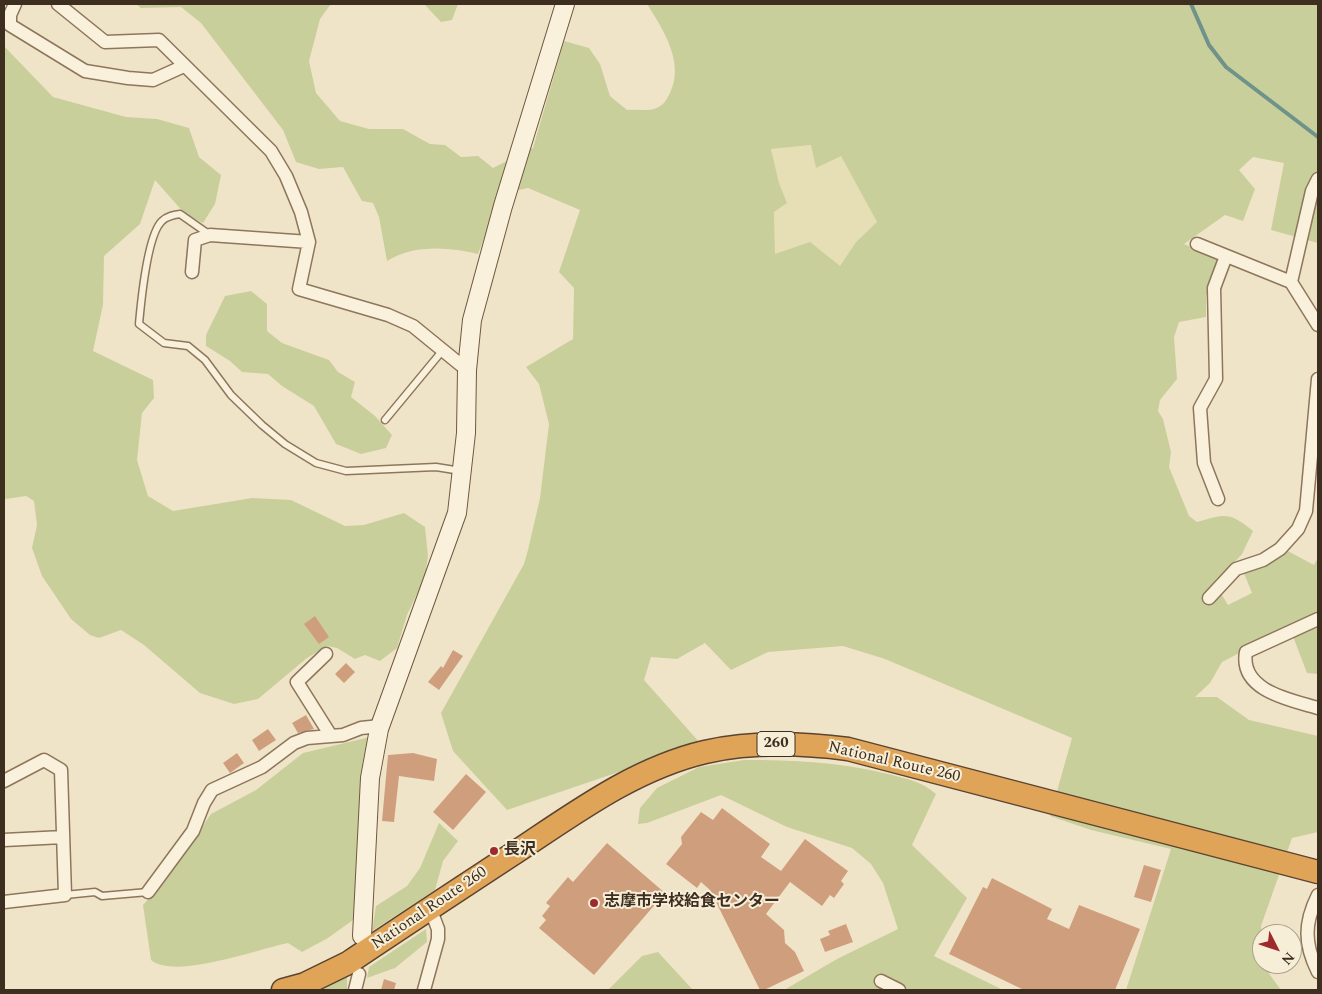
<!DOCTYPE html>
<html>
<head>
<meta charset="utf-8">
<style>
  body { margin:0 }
  #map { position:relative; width:1322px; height:994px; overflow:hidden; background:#f0e4c8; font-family:Spectral,serif }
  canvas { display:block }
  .frame { position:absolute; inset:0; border:5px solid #3d2e20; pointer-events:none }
  .north { position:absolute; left:1252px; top:924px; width:50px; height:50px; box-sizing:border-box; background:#f7eed8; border:1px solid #ada18e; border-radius:50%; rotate:131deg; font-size:14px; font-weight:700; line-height:20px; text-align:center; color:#3d2e20 }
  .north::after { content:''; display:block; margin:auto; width:18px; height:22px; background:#9e2a2b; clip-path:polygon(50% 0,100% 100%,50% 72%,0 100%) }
</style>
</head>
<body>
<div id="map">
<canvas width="1322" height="994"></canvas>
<div class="frame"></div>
<div class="north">N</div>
</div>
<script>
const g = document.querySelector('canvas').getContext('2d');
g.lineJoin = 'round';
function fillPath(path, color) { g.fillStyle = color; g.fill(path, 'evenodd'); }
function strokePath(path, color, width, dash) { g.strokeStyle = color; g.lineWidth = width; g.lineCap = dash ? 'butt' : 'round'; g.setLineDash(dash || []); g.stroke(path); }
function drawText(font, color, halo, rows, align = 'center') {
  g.font = font + ' Spectral,"Noto Sans JP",serif'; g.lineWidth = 4; g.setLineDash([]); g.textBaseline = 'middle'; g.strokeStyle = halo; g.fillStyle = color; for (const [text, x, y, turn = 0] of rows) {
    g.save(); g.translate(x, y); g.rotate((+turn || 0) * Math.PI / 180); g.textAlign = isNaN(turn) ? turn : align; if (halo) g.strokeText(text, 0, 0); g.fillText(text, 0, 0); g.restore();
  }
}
fillPath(new Path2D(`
  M812 145 816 168 841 155 877 222 856 242 840 266 775 254 774 212 787 203 779 183 771 149Z`), '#e6deb5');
fillPath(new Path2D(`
  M136 4H331L320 19 309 61 316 93 340 121 369 129H403L430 144 445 145 461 157 478 156 493 168 533 148 564 41 589 48 600 64 610 96 627 110C635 109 647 111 654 109 663 106 666 101 670 93 685 63 663 29 647 4H1318V243L1271 230 1284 163 1253 157 1239 170 1255 189 1243 221 1225 215 1184 244 1220 260 1206 296V317L1179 322 1174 337 1177 379 1160 400 1158 411 1163 419 1171 452 1169 467 1189 516 1197 522C1225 514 1229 511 1253 531L1242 554 1223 575 1216 585 1228 605 1252 593 1243 571 1284 549 1314 565 1318 558V612L1222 662 1210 683 1195 697H1217L1249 720 1318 736V832L1292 838 1261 926 1262 964 1281 990H1126L1171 849 1091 830 1050 816 1072 738 885 659 843 646 768 652 731 670 705 643 677 659 651 657 644 680 701 744 507 810 453 751 441 713 524 564 528 550 540 498 549 424 539 384 526 367 573 339 574 288 559 272 580 210 528 188 501 194 478 254C449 247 414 244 387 261L379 217 373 203 362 201 343 167 319 169 296 162 283 130 201 23 181 7 141 8ZM811 145 816 168 841 156 877 222 856 242 840 266 810 242 775 254 774 212 787 203 779 183 771 149Z
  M424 4H458L452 20 441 22Z
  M4 46 53 97 126 117 157 119 189 128 199 157 221 175 215 204 203 223 185 214 155 180 140 224 104 256 103 305 93 351 153 380 154 398 142 413 137 460 148 496 173 511 252 498 291 500 345 526 364 525 404 513 425 527 428 556 425 577 407 615 397 648 380 661 365 655 355 659 337 648 327 646 307 658 258 699 234 704 200 693 144 645 121 630 99 638 90 635 71 619 42 576 32 548 37 525 34 501 26 496 6 499 4 497Z
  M251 291 267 304V331L282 343 329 360 338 372 355 382 351 397 375 416 392 435 386 448 361 454 336 444 314 406 282 386 268 374 242 372 230 361 206 346V335L225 296Z
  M1318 624V674L1307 673 1292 634Z
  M370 737 362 776 353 920 328 938 302 952 288 943C258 949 175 980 151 960L143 905 168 877 211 814 256 790 303 753Z
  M744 760C793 760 840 762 888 774 907 779 921 781 936 794L912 845 967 898 934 956 1003 990H784L837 959 898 929 883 883 871 864 852 848 787 827 721 795 647 823 638 824 640 808 657 788 699 767Z
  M439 823 458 841 443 861 435 890 372 931 376 906 407 886 420 868Z
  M426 929 427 942 395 968 367 978 369 967Z
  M658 952 693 990H608L642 956Z
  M347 976V990H316Z`), '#c9cf9b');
strokePath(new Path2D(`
  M1191 4 1209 45 1226 67 1318 137`), '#6f938a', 4);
fillPath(new Path2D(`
  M315 616 329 637 319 644 304 624Z
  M453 650 463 656 439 690 428 682 441 666 443 668Z
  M346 663 355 672 344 683 335 674Z
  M306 715 314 729 298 733 292 723Z
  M268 729 276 740 259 751 252 740Z
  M237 753 244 763 230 773 223 763Z
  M413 753 437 759 434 781 399 776 394 822 382 821 388 755Z
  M466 774 486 792 453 830 433 812Z
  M722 808 770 844 761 857 781 871 805 839 848 871 841 881 844 884 834 898 830 895 822 906 790 882 766 914 784 930 785 943 795 952 804 971 764 990H760L710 890 701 882 697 888 666 864 682 844 681 837 701 812 713 820Z
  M607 843 665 893 594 975 539 928 546 920 542 916 550 906 546 903 568 877 573 882Z
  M1144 865 1161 870 1151 902 1134 897Z
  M992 878 1052 909 1047 919 1069 929 1079 905 1140 929 1115 990H1024L949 954 983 887 987 889Z
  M846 924 853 942 825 952 820 939 830 935 828 931Z
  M384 979 396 983 394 990H381Z`), '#cf9f7d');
const lane = new Path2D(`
  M210 235 180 214C173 215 167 216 162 221 147 235 141 302 139 324L164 343 188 346 205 360 231 395 262 425 285 444 316 463 346 471 436 467 461 471
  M385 420 443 350
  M65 895 95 892 102 896 148 892`);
const street = new Path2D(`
  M15 4 10 15V25L85 71 128 78 153 80 184 66
  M58 4 105 42 159 40 271 151 286 176 301 212 309 242 299 289 388 315 413 326 467 370
  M1318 179 1312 191 1291 282 1318 325
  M1197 244 1291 282
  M192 272 195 240 210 235 309 242
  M1218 499 1204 463 1200 408 1216 379 1214 288 1226 256
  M1209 598 1236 569 1263 560 1280 549 1298 529 1306 511 1318 379
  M1318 619 1246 652C1239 691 1291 700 1318 708
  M326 654 297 682 331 736
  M4 781 44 760 61 770 65 895 4 902
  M4 840 63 837
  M148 892 193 831 204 803 212 790 262 767 294 743 307 738 343 735 361 728 380 726
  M1318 895C1304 923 1304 944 1318 972
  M881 981 899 990
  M355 990 359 974
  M424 990 438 939V929L430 908`);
const secondary = new Path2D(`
  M362 936 370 778 379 729 457 513 466 433 467 370 472 320 503 206 565 4`);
const highway = new Path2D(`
  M283 990 305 984 348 963C406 924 464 886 522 848 579 810 637 768 705 752 753 741 801 743 848 749L1318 872`);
strokePath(lane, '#8d765c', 9);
strokePath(street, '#8d765c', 15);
strokePath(secondary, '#6f573f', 20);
strokePath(highway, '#5b4430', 25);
strokePath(lane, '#faf1dc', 6);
strokePath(street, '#faf1dc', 12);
strokePath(secondary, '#faf1dc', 18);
strokePath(highway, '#e0a458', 22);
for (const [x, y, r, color] of [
  [494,851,5,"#9e2a2b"],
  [594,903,5,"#9e2a2b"]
]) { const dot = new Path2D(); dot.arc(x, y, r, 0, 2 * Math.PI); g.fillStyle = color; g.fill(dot); strokePath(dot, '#f7eed8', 2); }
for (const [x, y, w] of [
  [776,744,38]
]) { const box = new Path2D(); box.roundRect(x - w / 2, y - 12.5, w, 25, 4); g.fillStyle = '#f7eed8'; g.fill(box); strokePath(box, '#3d2e20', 1); }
drawText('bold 15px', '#3d2e20', null, [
  ["260",776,744]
]);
drawText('16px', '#3d2e20', '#f7eed8', [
  ["National Route 260",894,763,13],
  ["National Route 260",430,909,-34]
]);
drawText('bold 16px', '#3d2e20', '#f7eed8', [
  ["長沢",504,851],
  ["志摩市学校給食センター",604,903]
], 'left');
</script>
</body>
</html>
